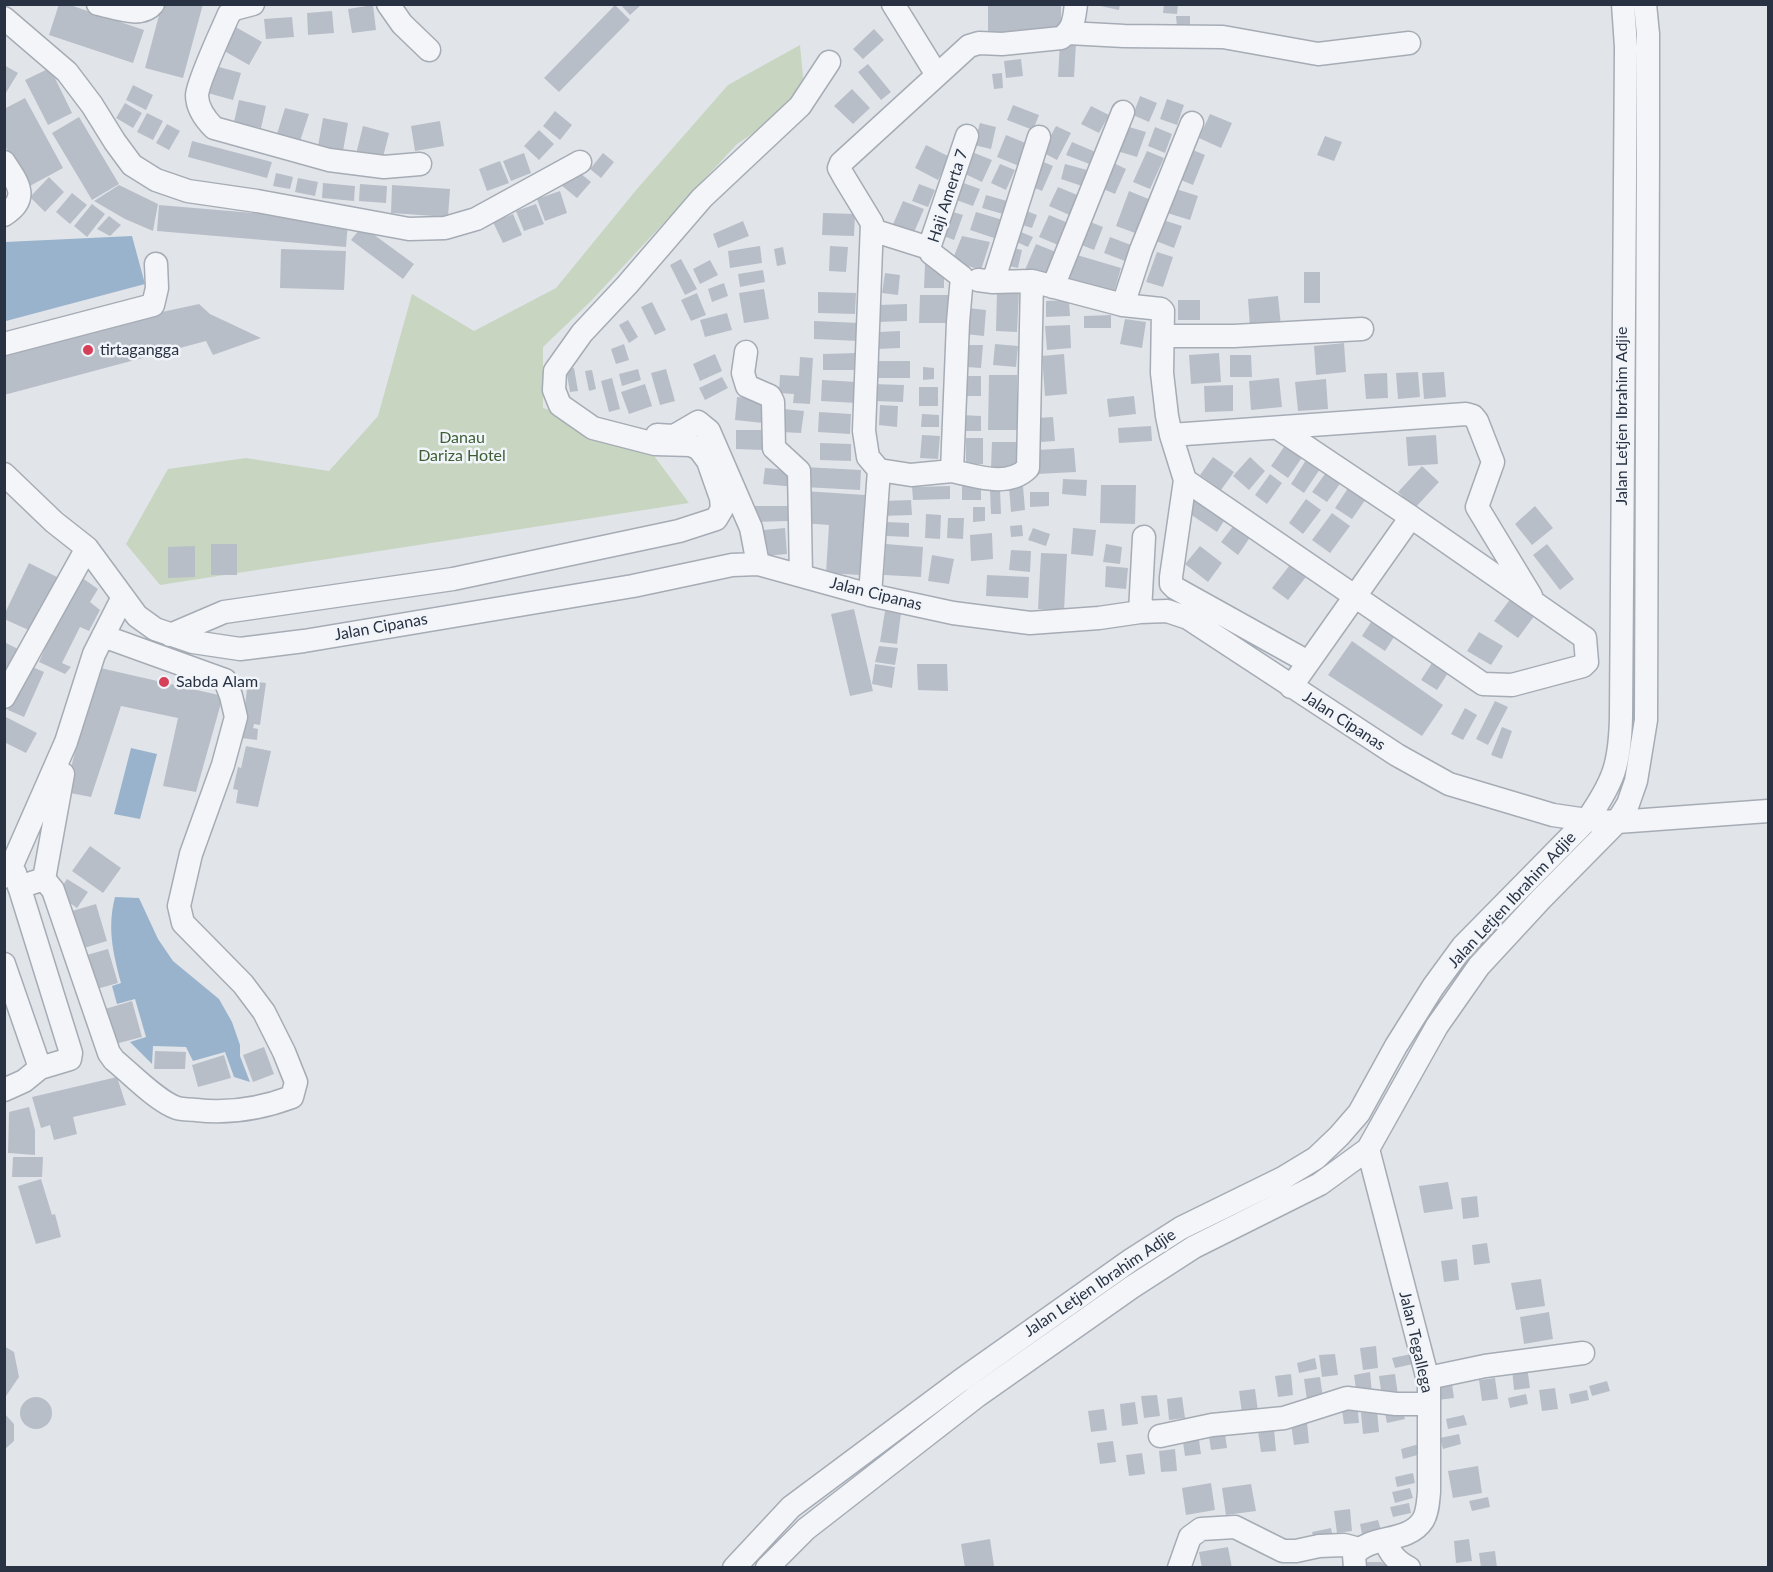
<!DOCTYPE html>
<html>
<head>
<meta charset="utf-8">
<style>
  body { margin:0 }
  #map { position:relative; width:1773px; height:1572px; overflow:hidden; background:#e1e5ea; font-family:Lato,sans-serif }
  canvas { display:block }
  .frame { position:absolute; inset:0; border:6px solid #283243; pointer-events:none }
</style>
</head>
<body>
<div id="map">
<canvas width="1773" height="1572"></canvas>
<div class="frame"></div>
</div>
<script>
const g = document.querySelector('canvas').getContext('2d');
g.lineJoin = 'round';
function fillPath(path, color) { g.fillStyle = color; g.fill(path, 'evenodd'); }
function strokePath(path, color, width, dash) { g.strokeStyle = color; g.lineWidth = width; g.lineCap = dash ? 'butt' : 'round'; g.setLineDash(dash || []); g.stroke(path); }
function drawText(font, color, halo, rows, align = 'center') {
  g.font = font + ' Lato,sans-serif'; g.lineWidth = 5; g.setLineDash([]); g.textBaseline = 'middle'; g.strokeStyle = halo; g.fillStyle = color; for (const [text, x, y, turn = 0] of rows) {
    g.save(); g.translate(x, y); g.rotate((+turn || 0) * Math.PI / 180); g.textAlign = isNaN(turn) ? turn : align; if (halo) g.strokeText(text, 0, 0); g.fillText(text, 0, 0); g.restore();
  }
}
fillPath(new Path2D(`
  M800 45 805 98 737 144 591 301 543 347V408L643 441 689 503 160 585 126 544 168 469 246 458 329 471 378 416 412 294 474 331 556 288 637 189 728 85Z`), '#c7d5c1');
fillPath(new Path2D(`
  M132 236 145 284 6 321 5 320V242Z
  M131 748 157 754 140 819 114 814Z
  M115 897 139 898 158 939 173 961 219 999 232 1022 240 1045V1056L250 1082 234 1077 225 1052 193 1061 186 1047 153 1046 152 1064 130 1042 146 1037 135 999 117 1004 112 986 121 983C113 953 107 928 115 897Z`), '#9ab3cc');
fillPath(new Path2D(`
  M59 4H67L144 30 133 63 49 35Z
  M162 4H203L183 78 145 68Z
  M620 4H642L630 15Z
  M988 4H1061V36H988Z
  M1091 4H1120L1119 10Z
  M1164 4H1178L1177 14 1163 13Z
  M373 5 376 30 352 33 348 9Z
  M615 5 630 20 559 92 544 78Z
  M332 11 334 33 308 35 307 13Z
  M1176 16H1190V27H1177Z
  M292 17 294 37 266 39 264 19Z
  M232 25 262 42 249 65 219 48Z
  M874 29 884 40 863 59 853 49Z
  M1060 42 1076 43 1074 77H1058Z
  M1021 59 1023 76 1006 78 1004 61Z
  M868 64 891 92 881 100 858 72Z
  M4 65 18 73 4 96Z
  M212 65 241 73 233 100 204 92Z
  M50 68 72 113 48 125 25 80Z
  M1002 73 1003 88 994 89 992 74Z
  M133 85 153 95 146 110 126 100Z
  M852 89 870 108 853 124 834 106Z
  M1140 96 1157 103 1149 122 1133 115Z
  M25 98 63 168 28 187 4 144V109Z
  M1167 99 1184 105 1177 125 1160 119Z
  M239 100 266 106 261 128 234 122Z
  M125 103 142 113 133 128 116 118Z
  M1013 105 1039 115 1033 130 1007 120Z
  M1091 106 1109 115 1099 133 1081 124Z
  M285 108 309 114 300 141 277 134Z
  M555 111 572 125 560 140 543 126Z
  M147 113 163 121 153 140 137 132Z
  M1210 114 1232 123 1221 148 1199 138Z
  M79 117 119 184 92 200 52 133Z
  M323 118 348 123 343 151 318 146Z
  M440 121 444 146 415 151 411 126Z
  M980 123 996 127 991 149 974 145Z
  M167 124 180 131 169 150 156 143Z
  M363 126 389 133 382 161 356 154Z
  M1056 126 1071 133 1057 160 1042 152Z
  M1126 126 1146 132 1137 157 1117 151Z
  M1155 127 1172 134 1165 153 1148 146Z
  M539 130 554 144 539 160 524 146Z
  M1006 135 1028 144 1019 166 997 157Z
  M1325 136 1342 142 1334 161 1317 155Z
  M192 141 272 162 267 178 188 157Z
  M1072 142 1098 153 1092 165 1066 155Z
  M926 145 950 157 938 180 915 168Z
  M1188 148 1205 155 1193 185 1176 178Z
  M1147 151 1164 158 1150 189 1133 182Z
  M972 152 992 160 982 182 963 173Z
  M524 153 531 173 511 181 503 161Z
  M603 153 614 162 601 178 590 169Z
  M1039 160 1053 166 1042 191 1028 185Z
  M500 161 509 183 487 191 479 169Z
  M1112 162 1126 169 1115 194 1101 188Z
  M1000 164 1015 170 1006 190 991 183Z
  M1065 164 1087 170 1082 186 1061 179Z
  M574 168 591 182 577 198 561 185Z
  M276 173 293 177 290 189 273 186Z
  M49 177 64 192 45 212 30 197Z
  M298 178 318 182 315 196 295 192Z
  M958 181 980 189 973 206 951 198Z
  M323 183 355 186 354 201 322 198Z
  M360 184 387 186 386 203 359 201Z
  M919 184 935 190 928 207 912 201Z
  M119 185 158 204 153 231 125 219 94 201Z
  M392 185 450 189 448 217 391 213Z
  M1058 187 1082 197 1074 217 1049 206Z
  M1173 188 1198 196 1190 220 1164 212Z
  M560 191 567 213 545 221 537 199Z
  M1129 191 1151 200 1138 234 1116 226Z
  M72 193 87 205 70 224 56 212Z
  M986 195 1007 201 1003 214 982 208Z
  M903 201 924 209 912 237 891 229Z
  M92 204 105 214 87 237 74 226Z
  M536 204 544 224 524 231 516 211Z
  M159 205 348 221 346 247 157 231Z
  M1024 210 1037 215 1032 228 1019 224Z
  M950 211 963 215 954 240 941 235Z
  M976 212 1003 220 997 239 970 230Z
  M823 213 855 214 854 236 822 235Z
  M513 214 522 235 503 243 493 222Z
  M1049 215 1068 223 1058 245 1039 237Z
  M109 216 121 225 110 236 97 229Z
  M1163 220 1182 226 1174 248 1156 241Z
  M743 221 749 236 718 248 713 234Z
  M1088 221 1103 227 1094 250 1079 244Z
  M362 226 414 264 403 279 351 240Z
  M1016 230 1033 237 1028 247 1012 240Z
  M962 236 990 242 981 270 952 261Z
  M1110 237 1131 245 1125 261 1104 253Z
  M1036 244 1056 252 1045 278 1025 270Z
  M760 246 762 263 730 268 728 251Z
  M830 246 848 247 846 272 829 271Z
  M783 247 786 264 777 266 774 249Z
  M1009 247 1022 250 1018 268 1004 265Z
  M281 249 346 251 344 290 280 288Z
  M1157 252 1173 257 1163 287 1146 282Z
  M1077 255 1121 268 1112 299 1067 286Z
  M681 259 697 289 685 295 670 265Z
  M710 260 718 275 700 284 693 269Z
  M925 264H944V288H924Z
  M763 270 765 282 740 287 738 274Z
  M1304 272H1320V303H1304Z
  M885 273 900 275 898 295 882 293Z
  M724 283 728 296 712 302 708 289Z
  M764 289 769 319 744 323 739 293Z
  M997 291 1019 292 1017 332 996 331Z
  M818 292 856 293 855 314 818 313Z
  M697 293 706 315 691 321 681 300Z
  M920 295H952L951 323H919Z
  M1278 296 1281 326 1250 328 1248 299Z
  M1069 300 1070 316 1046 317V301Z
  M1178 300H1200V320H1178Z
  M652 302 666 330 655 335 641 307Z
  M199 304 210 314 261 338 213 355 206 341 4 395V346Z
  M907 304V321L878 322V305Z
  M968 308 986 310 984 336 965 334Z
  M727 313 732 330 705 337 700 320Z
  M1111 315V328H1084V316Z
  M1125 319 1146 322 1142 348 1120 344Z
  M628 320 638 337 629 343 619 325Z
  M814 321 860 323 859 341 814 339Z
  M1070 325 1071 348 1047 350 1045 326Z
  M900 331V348L877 349V332Z
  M1344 343 1346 372 1316 375 1314 346Z
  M624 344 629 360 616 364 611 349Z
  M995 344 1018 346 1016 367 993 365Z
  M969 345H983L981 368 967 367Z
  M857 353V370H823V354Z
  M1219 353 1221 382 1191 384 1189 355Z
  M715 354 722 371 700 381 693 364Z
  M1064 354 1067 394 1045 396 1042 356Z
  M1230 355H1251L1252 377H1230Z
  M800 357 813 358 810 404 793 403 794 394 779 393 780 375 799 376Z
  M876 361H910V378H876Z
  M923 367 934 368V379L923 380Z
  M574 368 578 391 570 392 566 369Z
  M638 369 641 380 622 386 619 374Z
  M666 369 675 401 660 405 651 373Z
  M592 370 596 389 589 391 585 371Z
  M1418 372 1420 397 1398 399 1396 373Z
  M1444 372 1446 397 1424 399 1422 373Z
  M1387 373 1388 398 1366 399 1364 374Z
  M989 375H1017V430H988Z
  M967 376H981V396H967Z
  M722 377 728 388 705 400 699 388Z
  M612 378 620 409 609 412 601 381Z
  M1279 378 1282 407 1251 410 1249 381Z
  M1326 379 1328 409 1298 411 1295 382Z
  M822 380 857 382 856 403 821 401Z
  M645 384 652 406 629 414 621 392Z
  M873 384 904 385 903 402 872 401Z
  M1233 385V411L1205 412 1204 386Z
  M919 387H938V406H919Z
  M1134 396 1136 414 1109 417 1107 399Z
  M737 397 765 399 763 423 735 420Z
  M880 405 898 406 897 427 879 425Z
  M783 409 804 411 801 433 781 432Z
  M819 412 851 414 850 434 818 432Z
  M922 414 939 415V427H921Z
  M961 415 981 416V431H960Z
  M1053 417 1055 441 1040 442 1038 418Z
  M1151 426 1152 441 1119 443 1118 428Z
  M736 430H764L763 450 736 449Z
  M922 435 940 436 938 459 920 458Z
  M1436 435 1438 464 1408 466 1406 437Z
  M966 438H983V464H966Z
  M992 442H1017L1016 468H991Z
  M820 443 851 444V461L820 460Z
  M1286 444 1303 456 1288 478 1271 466Z
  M1074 448 1076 472 1037 474 1036 450Z
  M1213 457 1234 472 1221 490 1200 475Z
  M1250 457 1265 471 1249 490 1233 476Z
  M1306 460 1320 469 1304 493 1291 484Z
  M1422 466 1439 482 1415 508 1398 492Z
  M804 467 861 470 860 490 803 487Z
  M765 468 798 471 796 487 763 484Z
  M1327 471 1342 481 1327 502 1312 492Z
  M1270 474 1282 483 1267 504 1255 495Z
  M1063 479 1087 480 1086 496 1062 494Z
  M962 484H981V500H962Z
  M1101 485H1136L1135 524 1100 523Z
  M1350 485 1368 496 1352 519 1335 508Z
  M950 486V499L913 500 912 487Z
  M1023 486 1025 510 1011 512 1009 487Z
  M1000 489 1001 514H991L990 490Z
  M804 491 865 495 860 575 826 573 829 525 802 523Z
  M1030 492H1049V506L1030 507Z
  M1196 497 1227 516 1217 532 1187 512Z
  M1306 499 1321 510 1303 534 1289 523Z
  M911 500 912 515 882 516V501Z
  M752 506H789V521L752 522Z
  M1535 506 1553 528 1532 545 1515 524Z
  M973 507H985V521L973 522Z
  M1332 513 1350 526 1330 553 1312 540Z
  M926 514 941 515 940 539 925 538Z
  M948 518H964L963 539 947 538Z
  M886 522 909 523V537L886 536Z
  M1235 524 1251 536 1238 555 1221 542Z
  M1022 525 1023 536 1011 537 1010 526Z
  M785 528 787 554 765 556 763 530Z
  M1033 528 1050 534 1046 546 1028 540Z
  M1073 528 1096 530 1093 556 1071 554Z
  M992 533 993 559 971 561 970 535Z
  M211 544H237V575H211Z
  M886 544 923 547 921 577 884 575Z
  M1106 544 1122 547 1120 564 1103 562Z
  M1547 544 1574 579 1560 590 1533 555Z
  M195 546V577L168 578V547Z
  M1200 546 1222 563 1208 582 1185 564Z
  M1011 550 1031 551 1030 572 1009 570Z
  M1041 553 1067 554 1064 611 1038 609Z
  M932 555 954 559 949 584 928 581Z
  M1293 561 1309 573 1288 600 1272 588Z
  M29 563 59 578 33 632 4 619V615Z
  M1106 566 1128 568 1126 589 1105 587Z
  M78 575 98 589 90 602 100 610 89 631 80 627 62 663 71 667 65 674 39 662Z
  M987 575 1029 577 1028 598 986 596Z
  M1511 598 1535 615 1518 638 1494 621Z
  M854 609 873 691 850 696 831 614Z
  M885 611 901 613 897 644 880 642Z
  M1371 622 1394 637 1385 651 1362 636Z
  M1479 632 1503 646 1491 665 1467 651Z
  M1352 641 1443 705 1422 736 1328 675Z
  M4 642 20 650 4 679Z
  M879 646 898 648 895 665 875 662Z
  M1432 663 1448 673 1437 690 1421 680Z
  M875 664 895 667 892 688 872 684Z
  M917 664H947L948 691 918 690Z
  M28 665 44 672 24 717 8 710Z
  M96 667 223 696 196 792 163 786 178 718 121 706 91 797 65 792Z
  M248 681 266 683 260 725 254 724 253 728 258 729 257 740 241 738Z
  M1495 701 1508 707 1488 745 1476 739Z
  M1465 708 1477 715 1463 740 1451 734Z
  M4 716 37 733 26 753 4 742Z
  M1502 727 1512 731 1502 759 1491 755Z
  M246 746 271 751 258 807 236 803 238 790 233 789 238 767 241 768Z
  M90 846 121 868 103 893 72 871Z
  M67 879 88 892 77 908 57 894Z
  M96 904 107 941 84 948 72 911Z
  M108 949 118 983 93 990 83 956Z
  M132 1001 142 1037 115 1044 105 1009Z
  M264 1047 274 1074 253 1082 243 1055Z
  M155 1051 186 1052 185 1069H154Z
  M224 1055 231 1078 198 1087 192 1065Z
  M117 1077 126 1105 73 1117 77 1134 54 1140 50 1125 41 1128 32 1097Z
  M29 1107 35 1130V1155L8 1153 9 1112Z
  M13 1157H43L42 1177H12Z
  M41 1179 52 1215 55 1214 61 1237 36 1244 18 1186Z
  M1448 1182 1453 1209 1424 1213 1419 1186Z
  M1477 1196 1479 1217 1463 1219 1461 1198Z
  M1487 1243 1490 1263 1474 1265 1472 1245Z
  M1457 1259 1459 1280 1444 1282 1441 1261Z
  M1541 1279 1545 1306 1516 1310 1511 1283Z
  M1549 1312 1553 1339 1524 1344 1520 1317Z
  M4 1346 14 1352 19 1377 4 1399Z
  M1376 1346 1378 1368 1363 1370 1360 1348Z
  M1335 1354 1338 1375 1322 1377 1319 1355Z
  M1411 1354 1413 1364 1395 1368 1392 1358Z
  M1315 1358 1317 1369 1299 1373 1297 1363Z
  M1527 1366 1530 1388 1514 1390 1512 1369Z
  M1370 1372 1372 1394 1357 1396 1354 1375Z
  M1291 1374 1293 1395 1278 1397 1275 1376Z
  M1395 1374 1398 1395 1382 1397 1379 1376Z
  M1320 1377 1323 1398 1307 1400 1304 1379Z
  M1451 1377 1454 1398 1438 1400 1436 1379Z
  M1495 1378 1498 1399 1482 1401 1479 1380Z
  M1607 1381 1610 1391 1592 1396 1589 1386Z
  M1555 1388 1558 1409 1542 1411 1539 1390Z
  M1255 1389 1258 1411 1242 1413 1239 1391Z
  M1587 1390 1589 1400 1571 1404 1569 1394Z
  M1526 1394 1528 1404 1510 1408 1508 1398Z
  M1157 1395 1160 1416 1144 1418 1141 1396Z
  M1182 1397 1185 1418 1169 1420 1167 1399Z
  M20 1413a16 16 0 1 1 32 0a16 16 0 1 1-32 0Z
  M1357 1401 1359 1423 1344 1424 1341 1403Z
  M1135 1402 1138 1424 1122 1426 1120 1404Z
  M1104 1409 1107 1430 1091 1432 1088 1411Z
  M1402 1409 1405 1419 1387 1423 1385 1413Z
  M1377 1410 1379 1432 1363 1434 1361 1413Z
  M4 1413 14 1424V1441L4 1450Z
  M1464 1415 1467 1425 1448 1429 1446 1419Z
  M1307 1422 1309 1443 1294 1445 1291 1424Z
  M1224 1427 1227 1448 1211 1450 1208 1429Z
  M1274 1429 1276 1451 1261 1452 1258 1431Z
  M1198 1433 1201 1454 1185 1456 1182 1435Z
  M1459 1434 1461 1444 1443 1449 1440 1438Z
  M1113 1441 1116 1462 1100 1464 1097 1443Z
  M1419 1444 1421 1454 1403 1459 1401 1449Z
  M1175 1449 1177 1471 1161 1472 1159 1451Z
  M1142 1453 1145 1474 1129 1476 1126 1455Z
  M1478 1466 1482 1493 1453 1498 1448 1471Z
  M1413 1473 1415 1483 1397 1487 1395 1477Z
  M1211 1483 1215 1510 1186 1515 1182 1488Z
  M1251 1484 1256 1511 1226 1515 1222 1488Z
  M1410 1488 1413 1498 1395 1503 1392 1492Z
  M1488 1497 1490 1507 1472 1511 1469 1501Z
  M1409 1503 1411 1513 1393 1517 1390 1507Z
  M1350 1509 1352 1531 1337 1533 1334 1511Z
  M1378 1520 1381 1530 1362 1534 1360 1524Z
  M1331 1528 1333 1538 1315 1542 1312 1532Z
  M990 1539 994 1566 965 1568 961 1544Z
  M1469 1539 1472 1561 1456 1563 1454 1541Z
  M1228 1547 1232 1568H1202L1199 1552Z
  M1495 1551 1497 1568H1481L1479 1553Z
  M1361 1562H1381L1391 1568H1361Z`), '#b8bec8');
const minor = new Path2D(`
  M98 4C114 7 141 19 153 4
  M253 4 234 9 229 14C222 30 198 81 197 95 197 108 205 119 214 128L329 160 384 167 420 164
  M388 4 402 24 429 50
  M893 4 937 75
  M4 18 67 72 92 105 115 142 132 165 156 180 188 191 257 201 409 229 445 228 476 219 580 162
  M1068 33 1124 36 1223 37 1318 54 1409 43
  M4 162C17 182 31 198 4 215
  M872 230 929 248
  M962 277 931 253 929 248 967 136
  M978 280 993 282 1039 137
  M993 282 1032 281 1123 305 1161 309 1163 311 1162 373 1167 416 1171 435 1185 480 1171 577V584L1175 588 1308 662
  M1053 287 1123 112
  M1123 305 1141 250 1192 123
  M1164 336H1234L1362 329
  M4 344 153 305 157 288 156 264
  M746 352 743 373 747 386 770 396 773 402 774 448 799 471 801 575
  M1278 428 1411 517
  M657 435 674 436 698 422 709 431 751 528 758 564
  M1171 435 1466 414 1473 416 1477 421 1493 462 1477 507 1531 596
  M879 470 911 475 952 471 958 322 962 277
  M952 471C976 476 1008 488 1028 468L1032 281
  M4 474 54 522 87 548 137 616 155 629 193 642 240 649 304 641 633 586 732 565 758 564 870 595 953 613 1030 623 1099 618 1140 612 1167 611 1188 618 1397 755 1449 784 1553 815 1587 820 1617 822 1768 811
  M1185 480 1483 684 1512 685 1583 666 1587 662 1585 638 1411 517 1291 687
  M870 595 879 470 868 457 864 431 872 223 844 177 839 168 841 163 969 46 979 43 1002 44 1061 38C1074 29 1074 19 1076 4
  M1140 612 1144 537
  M170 635 224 612 453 579 679 531 716 519 722 509 721 498 708 461 699 449 691 445 655 444 593 428 560 405 554 390 555 371 582 333 627 285 702 198 800 106 829 62
  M4 697 87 548
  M4 877 12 865 66 742 94 654 123 597
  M44 879 63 774
  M19 887 44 879 53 890 109 1053 114 1060C130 1073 158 1102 177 1108 183 1110 190 1109 196 1110 230 1114 260 1109 292 1097L296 1082 284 1052 264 1012 243 984 183 923 179 906 191 854 223 765 236 717 231 696 225 680 103 636
  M4 964 40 1068
  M4 1090 24 1081 40 1068 70 1059 71 1053 15 873
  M1428 1378 1485 1366 1583 1353
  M1160 1436 1212 1425 1284 1418 1347 1398 1396 1404H1429
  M1385 1540C1390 1554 1396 1561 1409 1568
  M734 1568 791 1507 960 1381 1131 1260 1181 1228 1283 1178 1316 1158 1339 1136 1359 1113 1396 1046 1433 987 1463 946 1587 820C1614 781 1620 764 1621 717L1626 47 1623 4
  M767 1568 806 1529 977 1396 1132 1287 1194 1247 1320 1184 1368 1149 1437 1026 1479 966 1541 899 1617 822 1628 804 1636 781 1646 720 1648 149V34L1645 4
  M1179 1568 1190 1537 1201 1529 1235 1527 1283 1551H1296L1319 1546 1344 1545 1359 1549
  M1355 1568 1354 1555C1370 1534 1408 1544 1423 1520 1428 1512 1428 1501 1429 1492V1384L1368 1149`);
strokePath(minor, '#a6acb5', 25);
strokePath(minor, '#f4f5f8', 22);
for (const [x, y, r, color] of [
  [88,350,6,"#d63f58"],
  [164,682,6,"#d63f58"]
]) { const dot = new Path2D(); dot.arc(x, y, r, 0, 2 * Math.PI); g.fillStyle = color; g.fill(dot); strokePath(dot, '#f1f4f8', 2); }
drawText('16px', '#283243', '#f1f4f8', [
  ["Haji Amerta 7",948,196,-72],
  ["Jalan Letjen Ibrahim Adjie",1622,416,-90],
  ["Jalan Cipanas",876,594,14],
  ["Jalan Cipanas",381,627,-10],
  ["Jalan Cipanas",1344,721,33],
  ["Jalan Letjen Ibrahim Adjie",1512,900,-47],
  ["Jalan Letjen Ibrahim Adjie",1100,1283,-34],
  ["Jalan Tegallega",1416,1342,77]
]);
drawText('16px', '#283243', '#f1f4f8', [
  ["tirtagangga",100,350],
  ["Sabda Alam",176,682]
], 'left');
drawText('16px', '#3d5f35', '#f1f4f8', [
  ["Danau",462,438],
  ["Dariza Hotel",462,456]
]);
</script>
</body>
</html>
